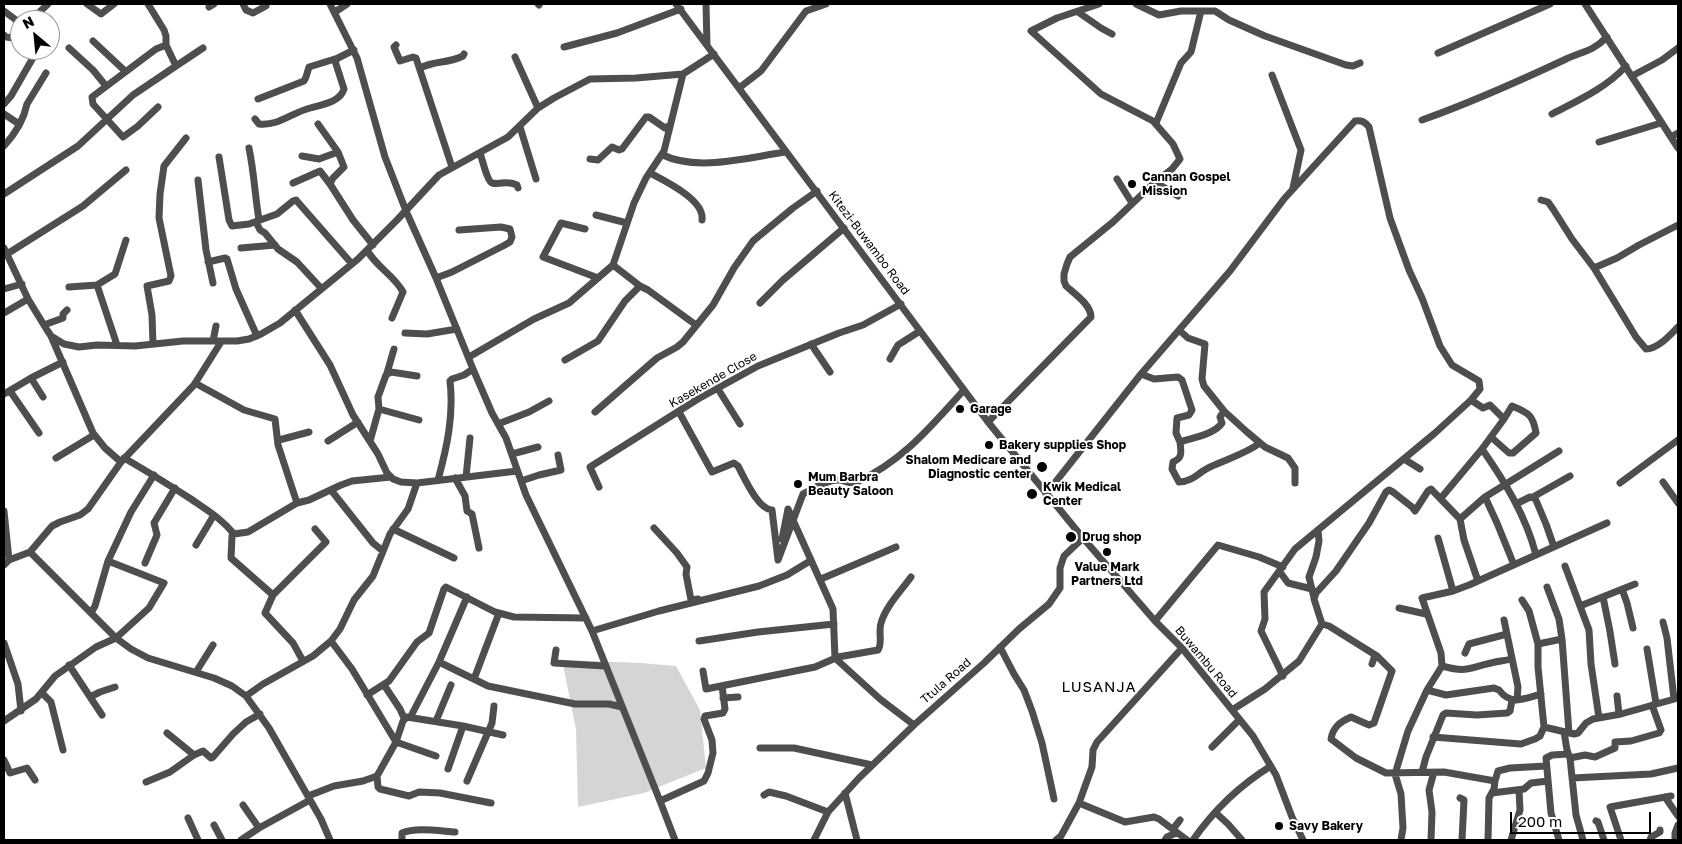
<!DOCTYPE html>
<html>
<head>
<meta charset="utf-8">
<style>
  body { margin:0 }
  #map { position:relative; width:1682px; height:844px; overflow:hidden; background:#fff; font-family:"Golos Text",sans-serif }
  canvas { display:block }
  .frame { position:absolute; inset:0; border:5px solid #000; pointer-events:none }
  .north { position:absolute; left:10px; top:10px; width:50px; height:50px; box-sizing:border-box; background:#fff; border:1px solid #999; border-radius:50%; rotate:332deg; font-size:14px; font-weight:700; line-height:20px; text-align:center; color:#000 }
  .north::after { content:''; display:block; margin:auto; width:18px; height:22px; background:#000; clip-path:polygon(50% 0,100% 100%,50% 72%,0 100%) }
  .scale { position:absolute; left:1510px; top:812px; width:141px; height:22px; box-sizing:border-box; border:2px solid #000; border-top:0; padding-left:6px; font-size:15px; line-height:18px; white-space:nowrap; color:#000; -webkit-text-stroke:4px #fff; paint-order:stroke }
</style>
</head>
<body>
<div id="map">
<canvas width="1682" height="844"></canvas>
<div class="frame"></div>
<div class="north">N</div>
<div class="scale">200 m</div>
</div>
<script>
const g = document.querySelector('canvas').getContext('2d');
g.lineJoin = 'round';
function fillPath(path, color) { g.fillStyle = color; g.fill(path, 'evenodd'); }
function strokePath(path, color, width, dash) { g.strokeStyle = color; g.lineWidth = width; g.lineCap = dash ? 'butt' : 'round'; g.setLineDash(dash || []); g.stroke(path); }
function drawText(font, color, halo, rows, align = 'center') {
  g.font = font + ' "Golos Text",sans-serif'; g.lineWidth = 4; g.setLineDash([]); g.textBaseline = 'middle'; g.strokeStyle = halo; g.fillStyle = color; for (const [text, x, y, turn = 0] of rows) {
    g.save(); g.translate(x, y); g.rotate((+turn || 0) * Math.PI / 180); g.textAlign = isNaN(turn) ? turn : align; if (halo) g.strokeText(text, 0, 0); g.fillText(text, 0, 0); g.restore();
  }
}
fillPath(new Path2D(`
  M562 660 640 663 676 666 700 710 706 768 644 793 578 807 576 729Z`), '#d5d5d5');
strokePath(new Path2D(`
  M87 4 101 14 114 4
  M243 4 246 10 253 13 266 6
  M330 4 357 58 385 157 406 211 436 278 473 369 492 413 506 438 526 495 592 631 660 801 675 840
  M538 4 539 5
  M676 4 988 422 1083 538 1155 621 1182 648 1253 736 1276 775 1292 817 1303 840
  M706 4 707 45
  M1136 4 1159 15 1181 11H1201
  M1585 4 1678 148
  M209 7 214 4
  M4 11 20 23
  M335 12 347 4
  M1078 12 1101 28 1112 34
  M31 20 48 4
  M4 35 6 37 14 38 20 31
  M93 41 125 71
  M396 45 394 47 400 61 413 57 416 58 452 167
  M564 47 617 33 681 9
  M69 48 93 70 106 86
  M1438 53 1550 4
  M515 57 538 108
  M176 66 203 48
  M420 68C436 60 447 64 463 56L464 54
  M1272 75 1301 150 1293 188
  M1632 76 1662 60 1678 48
  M739 88 761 71 806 11 826 4
  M258 99 304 81 306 77 309 67 338 58
  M4 104 11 96 34 56
  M158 107 138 126 123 137 93 104 92 97 156 49 166 45
  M4 114 19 124
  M1552 114C1579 100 1606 88 1626 66
  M255 119 259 124C278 126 290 114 307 109 319 105 340 103 344 89L335 61 338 58 354 50
  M1422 120C1470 103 1517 82 1564 60 1582 51 1591 53 1607 37
  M1156 123 1181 63 1191 52 1201 11H1215L1229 20 1265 36 1346 65 1353 66 1360 63
  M318 124 338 152 344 167 333 178 330 184 353 220 373 245
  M520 127 536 179
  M1671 137 1678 133
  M1599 142 1661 123
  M4 146C14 135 24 119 27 104L46 73
  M249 148C254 172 255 196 259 220
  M480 153C482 158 487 181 492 183 501 185 506 180 517 185L518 188
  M663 155C697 172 749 157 786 152
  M302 156 319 159 338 152
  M219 157 229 220 232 226 249 224 277 214 293 201 296 200 352 264
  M590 159 598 160 612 147 619 150 622 149 646 117H649L665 128 669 126
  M650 173C665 181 705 200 702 220
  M1117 179 1132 203
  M198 180 206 250 213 283
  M1155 182 1178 196
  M293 183 320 171 330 184
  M4 194 78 146 133 95 176 66 166 45V36L164 30 148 4
  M1541 200 1548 202 1553 209 1572 239 1594 268 1636 337 1646 349C1658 349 1670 335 1678 327
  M596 215 627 223
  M256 222 260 230 265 233 278 249 297 262 321 288
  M585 229 561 223 543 257 598 278
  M4 248 28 299 47 330 51 336 64 344 79 347 97 345 135 346 183 341H237L249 339 261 334 280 323 358 259 397 220 439 175 508 137 538 108 554 98 590 79 636 78 683 74 714 54
  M241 248 275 245
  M367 250C376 267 394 275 403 292L392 318
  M7 254 83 206 126 170
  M208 262 225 258 227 259 236 289 257 336
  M613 265 640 286 648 290 696 325
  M1594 268 1617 258 1639 245 1678 225
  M436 278 452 272 503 246 510 242 512 237 510 229 501 227 459 230
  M69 287 97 285
  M4 289 22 284
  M760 303 783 280 844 228
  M295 310 330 365 353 415 378 454 387 473 393 479 401 482 417 483 517 471
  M4 313 28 299
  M44 325 63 318V314L67 310
  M1179 330 1188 338 1205 344 1202 379 1204 386 1224 411 1247 432 1265 447 1288 458 1295 468V483
  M405 333 427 334 457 329
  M51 336 93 433 105 448 121 462
  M213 341 216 326
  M153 344 152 315 147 286 169 281 171 276 159 218 160 194 164 166 186 138
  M811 344 830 372
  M117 345 97 285 115 274 126 240
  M469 357 534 319 569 303 613 265 634 203 646 178 664 151 683 74
  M890 359 898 345 920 331
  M565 360 598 341 625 301 640 286
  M387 373 394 349
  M1141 374 1154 379 1178 377 1182 380 1192 410 1189 415 1177 418 1176 433 1180 442
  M31 378 43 397
  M195 383 244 410 275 419 278 445 297 503
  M718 389 740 424
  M10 391 39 433
  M4 394 31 378 63 362
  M379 409 419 420
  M1224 411 1220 417 1222 423C1215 434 1192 438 1180 442 1181 452 1183 458 1173 462L1172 469 1179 482C1192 482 1199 472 1210 467 1227 459 1245 454 1260 443
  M595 412 657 358 677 347 683 342 713 305 734 268 753 241 793 208 817 191
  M679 412 712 472 734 463 738 466C745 479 758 509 772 510L778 560 803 494C813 489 826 480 838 480 846 480 849 485 857 482 904 460 930 427 964 390
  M988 422 1091 317C1091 305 1075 294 1066 286L1064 281V274L1067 264 1070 257 1113 222 1155 182 1172 169 1180 159 1173 144 1153 121 1101 94 1031 31 1057 18 1099 4
  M498 424 529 412 549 401
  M1491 437 1509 453H1513L1536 433C1533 415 1529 413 1512 406L1504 419
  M279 440 309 432
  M328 441 358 422
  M370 441 379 409 378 397 386 375 391 372 417 376
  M1482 449C1505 482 1526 516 1536 555
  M512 454 538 447
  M56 458 94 435
  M124 458C147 471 169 485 191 499 207 510 222 519 234 534L232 536 231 558 273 595 265 613 293 643 303 661
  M1404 459 1420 469
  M466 477 470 438
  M455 478 465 496 467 511 472 514 479 548
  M438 480C447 447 454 415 450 381L452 379 464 375 473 369
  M521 481 539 475 561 470 558 455
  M1663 482 1678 503
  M1620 483 1678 440
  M599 487 590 467 698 399 758 366 839 333 863 325 901 304
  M331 490 373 543 383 551
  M1046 494 1141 374 1230 271 1284 199 1355 121C1362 120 1365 122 1369 127L1390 218 1409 270 1422 298 1440 346 1452 365 1479 381 1480 389 1471 400 1435 433 1295 549 1264 592 1265 619 1261 631 1283 676
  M1485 497 1497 523 1514 565
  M1533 497 1570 476
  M1441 498 1482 449 1504 419 1490 405 1483 408 1471 400
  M1516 504 1530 497 1535 498 1546 524 1554 547
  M4 511 9 560
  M654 528 677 553 687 567 686 574 691 600 698 599
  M393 529 454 558
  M234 534 248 532 297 503 309 500 341 485 352 481 391 477
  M1438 538 1453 591
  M782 539 788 509 833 609 835 658 880 699 914 725
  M196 545 214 515
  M30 552 116 638 131 649 148 658 214 678 232 686 246 696 269 728 321 819 330 840
  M145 563 157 535 154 523 175 488
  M4 565 9 560 30 552 52 526 60 522 80 515 88 509 121 462 194 385 221 342
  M1565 566 1589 630 1591 664 1599 718
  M1280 572 1288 583 1312 589
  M821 579 896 547
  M1478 581 1464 540 1460 519 1485 497 1559 451
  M1547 587 1559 619 1562 639 1569 733
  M1622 589 1627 603 1633 628
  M273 595 326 542 315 529
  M1603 597C1608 619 1612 641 1615 664
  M1314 598 1309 577 1316 557 1319 541 1318 530
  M1522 600 1529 611 1538 644
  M1580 606 1635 584
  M1399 608 1426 614
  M91 613 95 606 108 561
  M1504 620 1518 687 1517 700
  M1155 621 1218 545 1259 557 1283 567
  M1663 622 1667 638 1674 699
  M1322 624 1314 599 1316 593 1336 571 1369 523 1386 492 1389 490 1393 492 1412 507 1415 511 1428 491 1431 489 1460 519
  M592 631 659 611 759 586 787 575 810 561
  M331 641 352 669 396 742 436 756
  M699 641 758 632 834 624
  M4 643 18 684 21 711
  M1000 647 1014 674 1024 690 1032 711 1042 743 1054 799
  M1182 648 1097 742 1093 750 1092 767 1079 803 1125 822 1154 817 1159 819 1187 840
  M1647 649 1656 703
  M556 650 554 663 605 666
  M1465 653 1469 644 1507 634
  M439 662 488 686 575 704H609L622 707
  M1372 664 1375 655
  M69 665 102 715
  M1442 666C1468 673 1467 668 1491 663 1497 661 1504 661 1511 659
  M703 671 706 689 815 667 838 657 878 650C883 643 878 632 881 623 886 606 901 591 911 577
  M196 672 213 645
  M474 679 499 613
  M384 685 400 709 404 718
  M1427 690 1446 695 1494 688 1499 690C1511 706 1524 699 1541 694
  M42 693 51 702 63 750
  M367 695 389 681 417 642 429 633 444 589 446 587 495 612 514 617 586 618
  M246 696 263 684 313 656 331 641 340 629 354 600 373 576 390 534 408 509 417 483
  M1617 696 1619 714
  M90 697 100 692 115 687
  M723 698 738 697
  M1232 710 1265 689 1299 661 1322 624 1329 626 1377 656 1392 671 1374 723 1369 725 1351 717C1340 722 1333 727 1331 739L1356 758 1386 773 1444 772 1495 781
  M411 716 439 662 467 597
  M4 721 36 699 55 676 96 647 116 638 149 608 164 583 108 561 131 512 154 475
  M436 721 451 685
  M1544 727 1574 734 1578 733 1586 723 1593 719 1621 714 1678 698
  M1564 732 1567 750 1570 758 1576 815 1583 840
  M167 733 194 755
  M1433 737 1521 744 1535 739 1540 736 1544 727 1538 667V644L1562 639
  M1212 747 1239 720
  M760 748H794L872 765
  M1570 758 1585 755 1595 757 1615 748V742L1631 741 1659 733 1661 730 1652 705
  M4 760 10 773 27 768 35 780
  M448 769 463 726
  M1422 772 1426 757 1443 715 1446 713 1477 715 1507 713 1510 711 1512 700
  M377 776 378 787 380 789 409 796 419 792 440 793 491 803
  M1572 778 1651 774 1678 768
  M467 781 492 723 494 706
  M146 782 170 772 194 755 203 751 211 758 213 757 233 734 246 722 260 714
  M845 793 857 840
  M1492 793 1524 789 1531 783 1548 781
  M764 795 769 792 786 796 828 812
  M308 796 334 786 363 781 377 776 396 742 403 721 407 717 463 726 503 735
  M1665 797 1678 816
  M1460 798 1464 800 1462 840
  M660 801 704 781 708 773 713 753 712 740 704 719 705 716 723 713 725 709 722 686
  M243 805 259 828
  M1216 813 1228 824 1242 840
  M188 818 198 840
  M1596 821 1598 822 1604 840
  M214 825 222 840
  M1173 829 1180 820
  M241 840 259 828 310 800
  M402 840V833C415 827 440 831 455 832
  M814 840 828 812 859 778 914 725 984 663 1019 629 1049 604 1060 588V568L1064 556 1083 538
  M1056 840 1061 836 1079 803
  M1165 840 1167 837 1176 833
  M1193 840C1214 810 1240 785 1271 766
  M1401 840 1403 828 1401 794 1395 774 1408 731 1427 690 1442 666 1441 653 1422 598 1453 591 1469 585 1607 523
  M1431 840 1432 812 1429 790 1434 772
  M1488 840 1489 798 1494 789 1495 781 1498 771 1510 768 1546 766
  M1511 840 1520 810 1519 790
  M1559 840 1551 813 1546 758 1552 755 1568 754
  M1621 840 1610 807 1671 796
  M1650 840 1651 837 1660 832V830
  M1675 840V833L1678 825`), '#4e4e4e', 7);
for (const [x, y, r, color] of [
  [1132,184,5,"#000"],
  [960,409,5,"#000"],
  [989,445,5,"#000"],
  [1042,467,6,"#000"],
  [798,484,5,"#000"],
  [1032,494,6,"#000"],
  [1071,537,6,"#000"],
  [1107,552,5,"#000"],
  [1279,826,5,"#000"]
]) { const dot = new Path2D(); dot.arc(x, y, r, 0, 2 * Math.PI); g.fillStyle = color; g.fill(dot); strokePath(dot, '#fff', 2); }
drawText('bold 12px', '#000', '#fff', [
  ["Cannan Gospel",1142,177],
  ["Mission",1142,191],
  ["Garage",970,409],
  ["Bakery supplies Shop",999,445],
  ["Shalom Medicare and",1031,460,"right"],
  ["Diagnostic center",1031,474,"right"],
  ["Mum Barbra",808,477],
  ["Beauty Saloon",808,491],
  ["Kwik Medical",1043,487],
  ["Center",1043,501],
  ["Drug shop",1082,537],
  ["Value Mark",1107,567,"center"],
  ["Partners Ltd",1107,581,"center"],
  ["Savy Bakery",1289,826]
], 'left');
drawText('12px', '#000', '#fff', [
  ["Kitezi-Buwambo Road",869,243,53],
  ["Kasekende Close",713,380,-30],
  ["Buwambu Road",1206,662,50],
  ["Ttula Road",946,681,-41]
]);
g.letterSpacing = '1px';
drawText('15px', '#000', '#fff', [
  ["LUSANJA",1099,687]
]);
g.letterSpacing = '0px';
</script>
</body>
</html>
